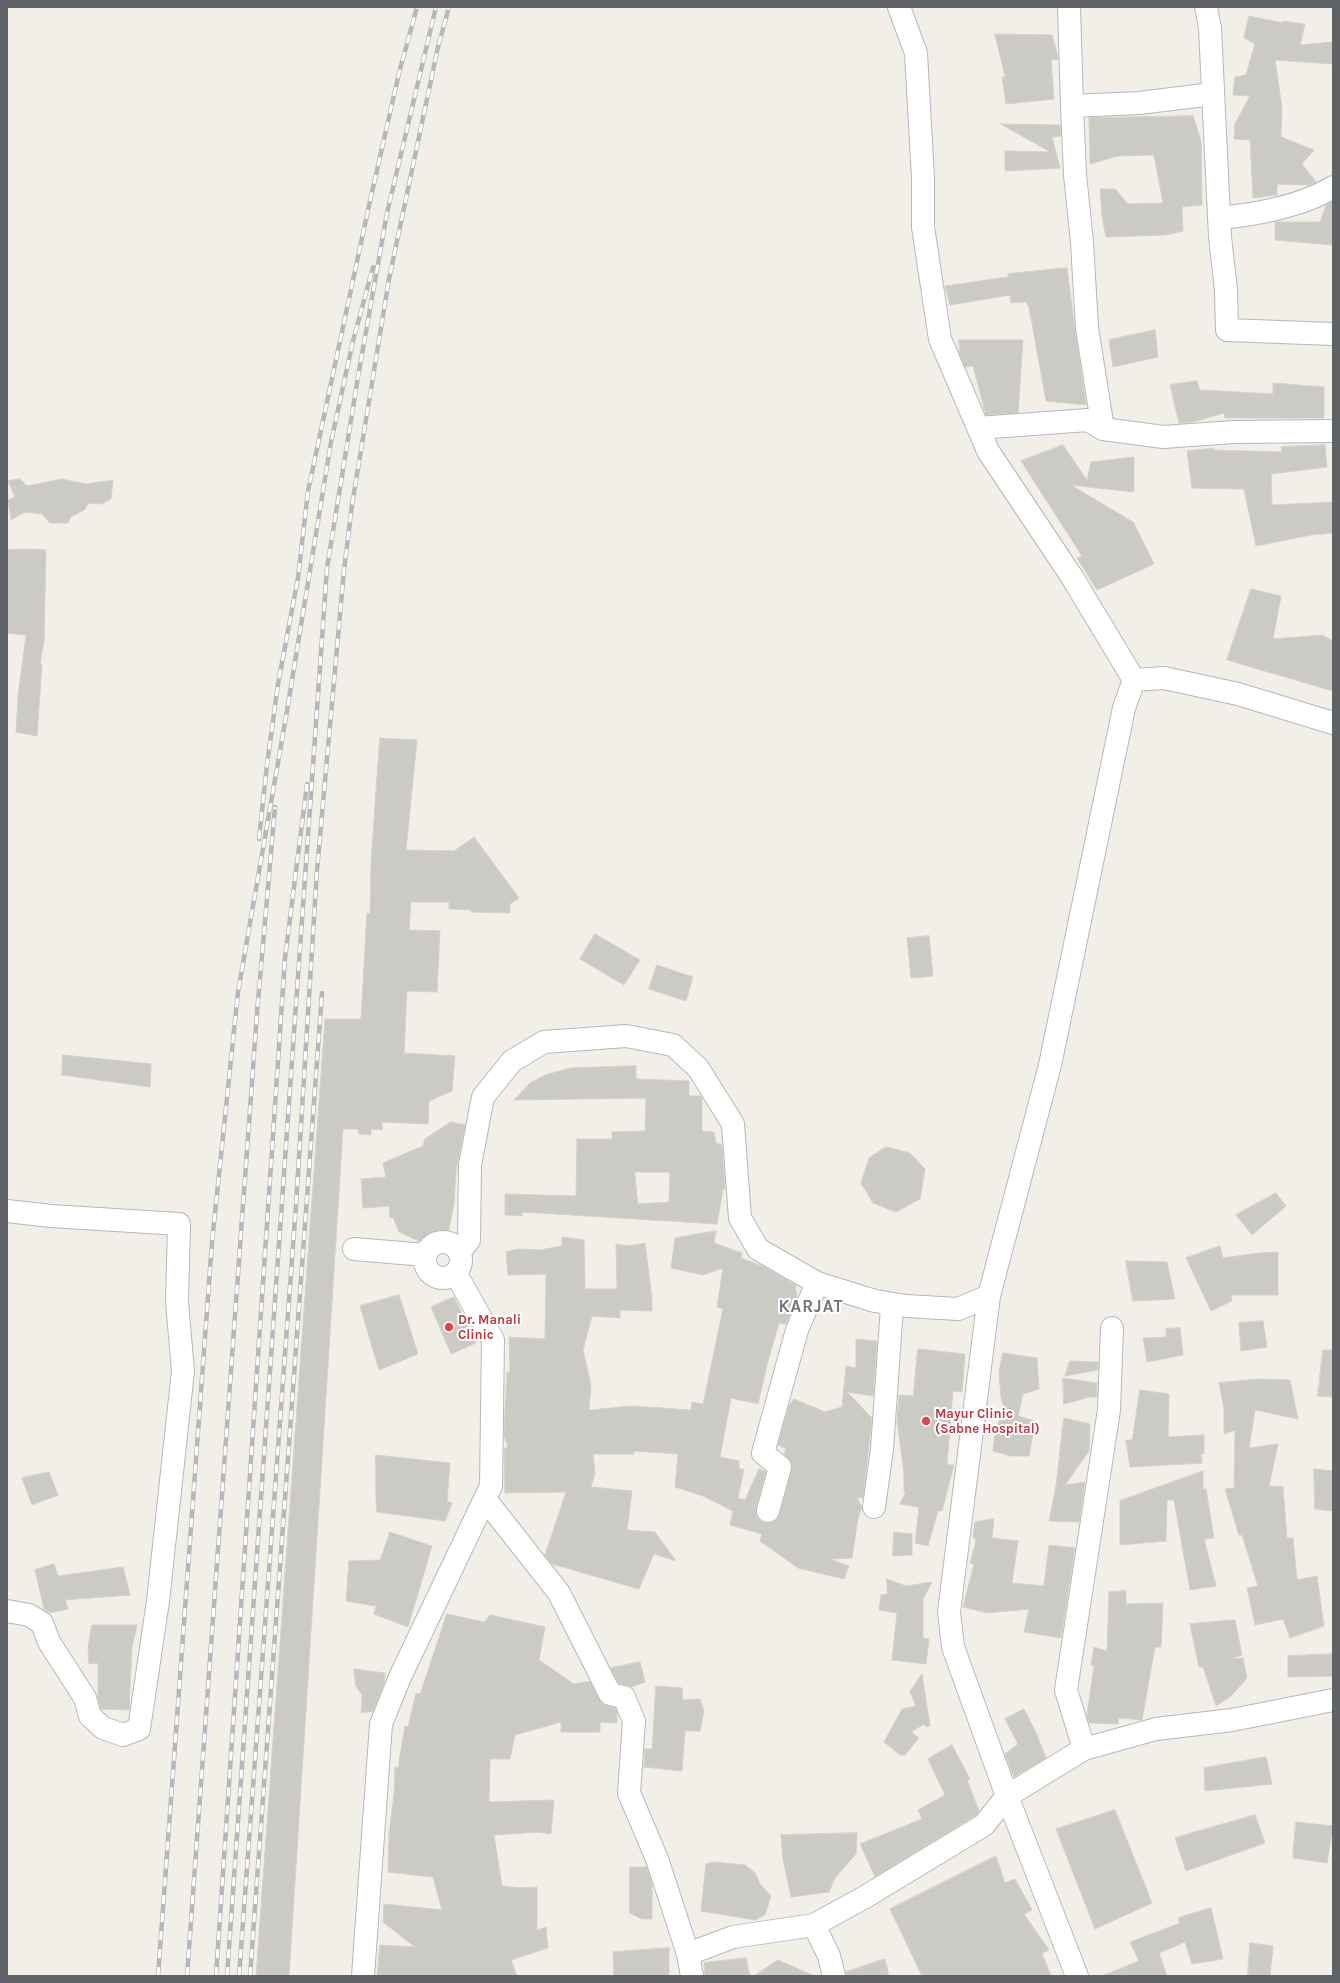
<!DOCTYPE html>
<html>
<head>
<meta charset="utf-8">
<style>
  body { margin:0 }
  #map { position:relative; width:1340px; height:1983px; overflow:hidden; background:#f1efe8; font-family:Karla,sans-serif }
  canvas { display:block }
  .frame { position:absolute; inset:0; border:8px solid #5f6368; pointer-events:none }
</style>
</head>
<body>
<div id="map">
<canvas width="1340" height="1983"></canvas>
<div class="frame"></div>
</div>
<script>
const g = document.querySelector('canvas').getContext('2d');
g.lineJoin = 'round';
function fillPath(path, color) { g.fillStyle = color; g.fill(path, 'evenodd'); }
function strokePath(path, color, width, dash) { g.strokeStyle = color; g.lineWidth = width; g.lineCap = dash ? 'butt' : 'round'; g.setLineDash(dash || []); g.stroke(path); }
function drawText(font, color, halo, rows, align = 'center') {
  g.font = font + ' Karla,sans-serif'; g.lineWidth = 4; g.setLineDash([]); g.textBaseline = 'middle'; g.strokeStyle = halo; g.fillStyle = color; for (const [text, x, y, turn = 0] of rows) {
    g.save(); g.translate(x, y); g.rotate((+turn || 0) * Math.PI / 180); g.textAlign = isNaN(turn) ? turn : align; if (halo) g.strokeText(text, 0, 0); g.fillText(text, 0, 0); g.restore();
  }
}
const building = new Path2D(`
  M1249 16 1283 23V21L1305 24 1300 45 1333 42V64L1275 60 1282 108 1281 137 1314 150 1302 164 1316 182 1309 185 1277 184V195L1253 198 1250 140 1234 139 1235 124 1250 96 1233 95 1235 77 1246 75 1255 44 1244 38Z
  M995 34 1052 35 1058 57V59L1051 60 1054 99 1006 104 1002 77H1005Z
  M1193 116 1201 141 1202 205 1182 207 1183 231 1166 235 1106 237 1102 216 1100 189H1115L1128 204 1163 203 1154 155 1118 156 1090 164 1089 118Z
  M1001 124 1060 125 1061 136 1052 137 1060 168 1005 171V151L1050 152Z
  M1333 201V245L1275 240V222H1320L1326 205Z
  M1067 268 1075 330 1086 405 1046 401 1029 307 1026 302 1011 303 1010 295 950 305 945 286 1008 277V274Z
  M1155 330 1158 357 1113 367 1109 340Z
  M959 340H1023L1018 413 986 415 973 366 965 367 960 355Z
  M1197 381 1200 390 1273 394V383L1324 387V418H1225L1224 413 1193 422 1179 423 1170 385Z
  M1063 445 1087 480 1091 462 1134 457V492L1071 485 1133 522 1154 564 1097 590 1077 558 1082 556 1021 461Z
  M1325 445 1327 467 1271 474 1272 505 1333 502V533L1311 535 1256 546 1244 489 1192 488 1187 451 1214 448V450L1282 452 1281 447Z
  M20 479 27 486 62 479 86 484 113 480 111 499 102 504 89 503 84 510 71 517 68 523H50L42 514 25 512 11 520 8 500 15 497 8 481Z
  M29 549 46 550 44 641 40 664H42L37 736 16 732 18 696 26 635 7 633V550Z
  M1251 589 1281 596 1273 639 1322 635 1333 641V691L1227 660Z
  M380 738 417 740 406 850 454 851 474 837 519 898 510 904V913L471 912V910L449 909V902H411L409 930 440 931 437 992 407 991 404 1053 455 1056 452 1091 429 1101 428 1124 382 1122V1130L371 1129V1135L359 1134 358 1129H343L289 1976H256L325 1019H361L367 913 370 914 371 863Z
  M595 934 640 960 624 985 580 959Z
  M929 936 933 976 911 978 907 938Z
  M657 965 693 977 686 1001 649 989Z
  M63 1055 151 1064 150 1087 62 1075Z
  M636 1066V1079L689 1081V1096H701L702 1098V1131L714 1132 716 1143 722 1145 725 1189H723L717 1224 522 1212V1216L505 1215V1194L576 1196 577 1139H612V1132L645 1131 646 1098 514 1100 530 1083 545 1075 571 1068ZM635 1172H670L669 1202 638 1204Z
  M451 1122 465 1125 456 1171 454 1204 447 1239 419 1241 399 1232 393 1217 390 1218 389 1206 363 1208 361 1179 386 1177 383 1163 423 1146 425 1139Z
  M886 1147 910 1153 925 1169 920 1199 896 1212 873 1203 861 1183 869 1158Z
  M1276 1193 1286 1206 1252 1235 1236 1215Z
  M716 1231 714 1243 742 1253 741 1258 764 1267 795 1285 797 1297 786 1324 779 1323 768 1361 758 1404 731 1398 720 1457 739 1461V1469H744L738 1498 745 1500 759 1469 766 1472 756 1508V1515L759 1520 764 1523H771L777 1520 792 1470V1463L784 1454 786 1449 778 1445 789 1405 794 1399 825 1412 842 1407 846 1366 856 1368V1339L877 1341 873 1396 847 1392 872 1418 863 1498 857 1497 862 1508 858 1518 852 1558 830 1559 849 1566 844 1579 798 1568 760 1541 762 1534 730 1525 733 1511 703 1496 675 1487 678 1454 634 1451V1454H593L595 1473 591 1487 632 1491 627 1530 655 1532 676 1561 654 1554 639 1589 552 1564 545 1555 566 1492 505 1493 504 1449 508 1447 504 1436 505 1412 507 1372H510L509 1337 545 1339 546 1274 508 1275 506 1252 518 1249 540 1250 562 1246V1237L584 1240 585 1289H617L616 1244 629 1246 645 1243 652 1299V1311L620 1310V1318L592 1316 583 1350 591 1385 589 1410 633 1406 691 1410 692 1402 703 1404 723 1309 717 1307 723 1268 703 1275 671 1268 675 1238Z
  M1220 1246 1223 1258 1259 1253 1278 1252V1295H1231L1232 1301 1211 1311 1186 1258Z
  M1126 1261 1167 1262 1175 1299 1133 1301Z
  M399 1295 418 1354 379 1370 360 1306Z
  M454 1297 476 1343 451 1354 431 1307Z
  M1263 1321 1267 1347 1241 1351 1239 1323Z
  M1180 1328 1183 1355 1147 1362 1143 1338 1166 1337V1329Z
  M918 1349 965 1354 962 1392 953 1391 947 1465H954L942 1511H938L928 1546 915 1543 919 1507 900 1504 906 1492H904V1473L897 1421 899 1395 913 1396Z
  M1323 1350H1333V1397L1318 1396Z
  M1003 1353 1037 1358 1039 1389 1023 1394 1018 1416 1035 1421 1029 1456H1011L993 1451 995 1432 1004 1407 1001 1398 999 1372Z
  M1070 1361 1098 1362V1370L1065 1376Z
  M1063 1378 1097 1383V1397H1090L1064 1404Z
  M1259 1379 1290 1380 1298 1419 1255 1410 1249 1448 1278 1444 1269 1486 1283 1487 1287 1538H1293L1297 1580 1317 1576 1324 1626 1290 1638 1283 1619 1255 1625 1247 1588 1258 1586 1242 1535H1239L1225 1489 1234 1488 1235 1430 1224 1434V1408L1219 1383Z
  M1140 1390 1169 1394 1168 1437 1204 1435V1454H1201L1202 1463 1130 1467 1126 1440H1132Z
  M1064 1418 1090 1424 1089 1451 1065 1485 1085 1482 1079 1522 1049 1521 1056 1486Z
  M376 1455 450 1463 447 1501 452 1503 445 1521 377 1512 376 1500Z
  M1314 1469 1333 1471V1511L1315 1509Z
  M1203 1471V1489H1206L1214 1538 1204 1539 1216 1586 1190 1590 1174 1500H1167L1166 1541 1120 1545V1501Z
  M49 1472 58 1495 32 1505 22 1478Z
  M994 1519 992 1538 1018 1541 1012 1583 1044 1586 1049 1545 1075 1548 1061 1638 1024 1632 1029 1609 987 1613 963 1607 974 1564 970 1563 976 1541 973 1536 975 1522Z
  M390 1532 432 1546 408 1627 374 1614 376 1606 346 1601 349 1561 380 1560Z
  M894 1532 912 1534V1555L893 1556Z
  M54 1564 58 1576 123 1567 130 1595 65 1600 68 1609 50 1613 44 1609 35 1570Z
  M887 1579 906 1586 932 1582 923 1599V1638L929 1639 926 1664 892 1660 897 1613 879 1610 881 1595 887 1594Z
  M1126 1591V1604L1163 1603 1161 1647H1155L1142 1720 1118 1718V1724L1089 1723 1087 1715 1094 1665H1091L1094 1647 1107 1651 1109 1592Z
  M447 1614 484 1622 490 1615 545 1627 539 1660 574 1684 590 1681 602 1704 615 1708 617 1713V1723L600 1722V1732H561V1722L515 1735 510 1759H490L489 1802 554 1800 551 1834 539 1832 494 1835 502 1886 520 1888 537 1887V1930L546 1927 548 1948 511 1960 517 1976H377L380 1945 415 1947 383 1922 384 1904 442 1910 433 1877 388 1872 389 1833 394 1795 395 1767 398 1768 405 1726 408 1727 416 1693 420 1694Z
  M1235 1620 1242 1655 1230 1659 1243 1658 1247 1678 1231 1696 1216 1706 1203 1667H1199L1190 1624Z
  M92 1625H137L132 1647 129 1710 101 1709 98 1698V1663L89 1664 88 1648Z
  M1333 1654V1676L1288 1677V1656Z
  M640 1662 645 1682 631 1687 618 1683 611 1668Z
  M354 1669 385 1673 384 1684 373 1711 361 1713 362 1695 356 1686Z
  M922 1674 930 1726 926 1727 924 1724 911 1732 919 1738 905 1755H900L884 1742 902 1709 916 1706 910 1692Z
  M656 1686 682 1688 683 1700 700 1699 704 1711 700 1731H685L682 1771 644 1767 645 1749H652Z
  M1024 1709 1036 1733 1046 1758 1014 1777 1005 1754 1018 1744 1005 1719Z
  M952 1745 970 1779 967 1780 979 1811 976 1815 875 1877 860 1844 922 1819 918 1810 945 1795 928 1759Z
  M1266 1757 1272 1784 1205 1791 1204 1768Z
  M1115 1810 1152 1903 1095 1929 1056 1829Z
  M1255 1815 1265 1843 1186 1871 1175 1838Z
  M1296 1822 1333 1826 1327 1863 1293 1858Z
  M857 1833 856 1854 835 1878 829 1892 791 1897 783 1859 781 1835Z
  M996 1856 1005 1883 1015 1879 1032 1910 1024 1914 1049 1950 1042 1953 1051 1976H922L890 1909Z
  M714 1862 745 1865 755 1873 760 1884 771 1896 765 1915 755 1920 701 1911 706 1864Z
  M630 1867H647L652 1884V1919H642L630 1913Z
  M1211 1908 1223 1959 1192 1964 1185 1942 1159 1953 1167 1976H1102L1139 1961 1130 1942 1180 1923 1178 1918Z
  M1250 1943 1273 1946 1270 1976H1248Z
  M669 1948V1976H614L613 1952Z
  M746 1958 750 1976H705L704 1963Z
  M885 1959 889 1976H846V1972Z
  M778 1960 814 1976H754Z`);
fillPath(building, '#cccac5');
strokePath(building, '#d6d1c6', 1);
const minor = new Path2D(`
  M899 7 916 53 923 178V227L940 339 988 451 1072 577 1134 680
  M1069 7 1072 106
  M1206 7 1210 28 1220 237 1226 290 1227 330 1333 334
  M1213 94 1139 103 1072 106 1075 175 1082 242 1087 328 1103 429 1163 437 1233 432 1333 431
  M1219 218C1254 215 1303 206 1333 187
  M978 428 1088 420 1103 429
  M7 1211 51 1216 179 1224 177 1302 183 1371 158 1601 139 1729 123 1735 103 1728 90 1716 85 1698 49 1642 42 1623 29 1615 7 1611
  M425 1260a18 18 0 1 1 36 0a18 18 0 1 1-36 0Z
  M354 1249 425 1255
  M460 1252 469 1240 470 1165 483 1097 512 1061 544 1042 626 1036 673 1045 698 1068 733 1124 740 1218 758 1249 817 1283 875 1301 906 1306 958 1309 989 1296
  M485 1499 559 1593 610 1694 624 1697 634 1721 629 1793 657 1859 688 1954
  M874 1507 882 1449 892 1307 891 1304
  M768 1511 780 1467 763 1453 797 1330 817 1283
  M1084 1749 1066 1690 1109 1410 1112 1328
  M814 1925 865 1897 984 1825 1007 1796 1084 1749 1156 1729 1232 1720 1333 1700
  M363 1976 381 1724 400 1677 491 1486 493 1340 456 1274
  M692 1976 688 1954 733 1937 814 1925 829 1956 834 1976
  M1077 1976 1007 1796 953 1647 949 1612 989 1296 1050 1065 1124 708 1134 680 1164 678 1238 694 1333 723`);
strokePath(minor, '#b5b8bc', 24);
strokePath(minor, '#fff', 22);
const rail = new Path2D(`
  M259 839 267 765 278 684 298 578 308 491 368 210 399 73 417 7
  M158 1976 212 1242 238 992 287 711 331 442 353 341 373 267
  M187 1976 257 1013 275 807
  M216 1976 285 958 307 784
  M227 1976 327 568 358 377 387 213 436 7
  M239 1976 296 1205 317 870 344 570 352 505 389 279 438 47 449 7
  M250 1976 322 993`);
strokePath(rail, '#b6b7b8', 4.5);
strokePath(rail, '#fff', 3, [9]);
for (const [x, y, r, color] of [
  [449,1327,5,"#e0444e"],
  [926,1421,5,"#e0444e"]
]) { const dot = new Path2D(); dot.arc(x, y, r, 0, 2 * Math.PI); g.fillStyle = color; g.fill(dot); strokePath(dot, '#fff', 1.5); }
drawText('bold 13px', '#be3a42', '#fff', [
  ["Dr. Manali",458,1320],
  ["Clinic",458,1335],
  ["Mayur Clinic",935,1414],
  ["(Sabne Hospital)",935,1429]
], 'left');
g.letterSpacing = '1px';
drawText('bold 17px', '#70757a', '#fff', [
  ["KARJAT",811,1307]
]);
g.letterSpacing = '0px';
</script>
</body>
</html>
